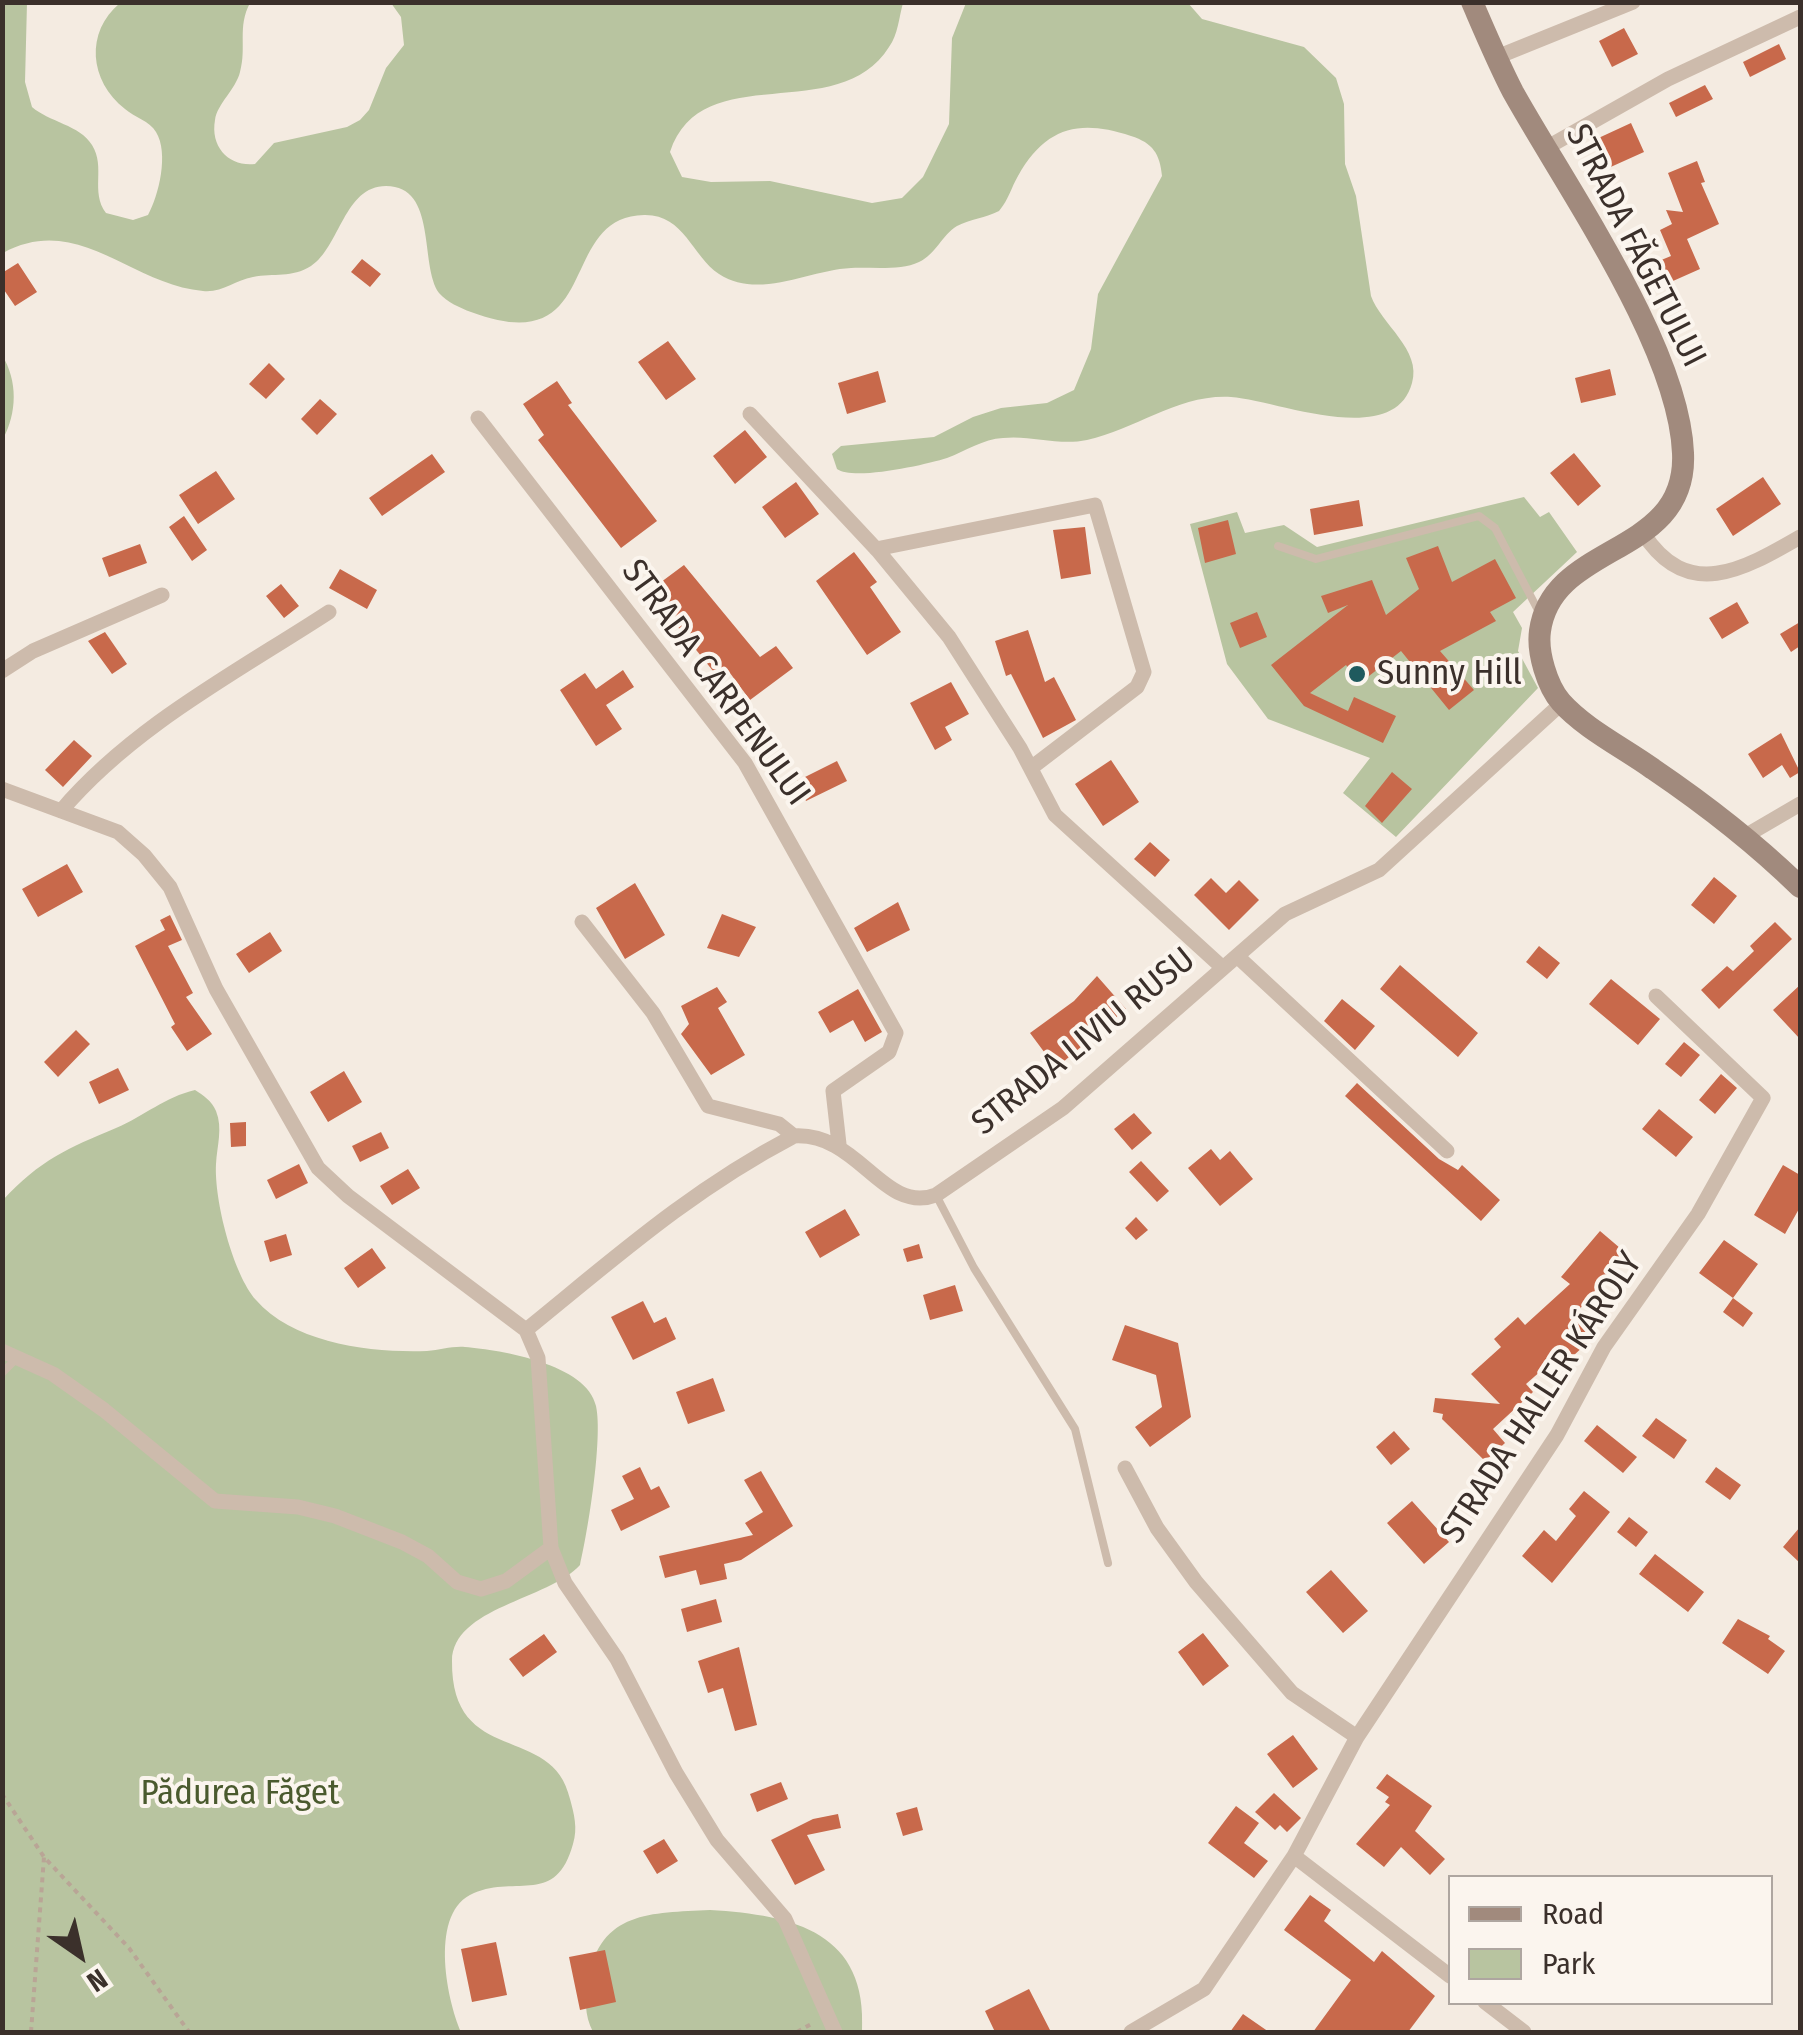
<!DOCTYPE html>
<html>
<head>
<meta charset="utf-8">
<style>
  body { margin:0 }
  #map { position:relative; width:1803px; height:2035px; overflow:hidden; background:#f4ebe1; font-family:"Fira Sans Condensed",sans-serif }
  canvas { display:block }
  .frame { position:absolute; inset:0; border:5px solid #3b302b; pointer-events:none }
  .legend { position:absolute; left:1448px; top:1875px; width:325px; height:130px; box-sizing:border-box; background:#fbf5ee; border:2px solid #aea6a0; margin:0; padding:12px 18px; list-style:none; font-size:30px; color:#3b302b }
  .legend li { display:flex; align-items:center; gap:20px; height:50px }
  .legend b { width:50px; border:2px solid #aea6a0 }
  .north { position:absolute; left:30px; top:1905px; width:100px; height:100px; -webkit-text-stroke:8px #fbf5ee; paint-order:stroke; rotate:146deg; font-size:28px; font-weight:700; line-height:40px; text-align:center; color:#3b302b }
  .north::after { content:''; display:block; margin:auto; width:35px; height:45px; background:#3b302b; clip-path:polygon(50% 0,100% 100%,50% 72%,0 100%) }
</style>
</head>
<body>
<div id="map">
<canvas width="1803" height="2035"></canvas>
<div class="frame"></div>
<ul class="legend">
<li><b style="height:12px;background:#a18a7d"></b>Road</li>
<li><b style="height:28px;background:#b8c4a0"></b>Park</li>
</ul>
<div class="north">N</div>
</div>
<script>
const g = document.querySelector('canvas').getContext('2d');
g.lineJoin = 'round';
function fillPath(path, color) { g.fillStyle = color; g.fill(path, 'evenodd'); }
function strokePath(path, color, width, dash) { g.strokeStyle = color; g.lineWidth = width; g.lineCap = dash ? 'butt' : 'round'; g.setLineDash(dash || []); g.stroke(path); }
function drawText(font, color, halo, rows, align = 'center') {
  g.font = font + ' "Fira Sans Condensed",sans-serif'; g.lineWidth = 8; g.setLineDash([]); g.textBaseline = 'middle'; g.strokeStyle = halo; g.fillStyle = color; for (const [text, x, y, turn = 0] of rows) {
    g.save(); g.translate(x, y); g.rotate((+turn || 0) * Math.PI / 180); g.textAlign = isNaN(turn) ? turn : align; if (halo) g.strokeText(text, 0, 0); g.fillText(text, 0, 0); g.restore();
  }
}
fillPath(new Path2D(`
  M3 2 27 3 25 82 32 107C49 122 80 125 92 145 106 167 90 192 106 213L133 220 148 215C159 195 169 153 156 132 150 121 134 117 125 109 89 81 85 32 120 3H250C237 27 247 47 240 72 236 89 217 104 215 120 210 148 230 167 255 164L274 143 347 127 360 120 369 110 386 68 404 45 401 17 391 3H903C899 17 898 35 889 47 838 128 702 56 670 152L682 177 711 182 770 181 872 203 902 198 923 177 949 124 952 38 966 3H1188L1202 19 1304 47 1336 78 1344 104 1345 164 1356 196 1371 296C1381 324 1422 350 1412 383 1394 450 1276 400 1231 397 1178 394 1137 429 1087 440 1059 446 1031 435 1003 438 983 439 966 451 947 458 925 465 853 481 837 469L832 454 841 446 934 437 973 417 1001 408 1047 403 1074 390 1091 349 1098 294 1162 176C1160 154 1153 143 1131 136 1079 119 1046 127 1018 176 1011 188 1009 199 999 211 986 218 970 219 957 226 942 235 936 254 919 262 900 271 872 267 851 268 809 270 759 300 719 274 692 256 684 214 644 215 555 217 605 362 471 312 460 308 447 302 439 293 419 265 438 186 386 186 344 186 340 247 311 266 292 278 274 273 253 277 235 280 222 293 203 291 131 285 78 212 3 253Z
  M2 355C18 381 17 413 3 439Z
  M1524 497 1540 517 1549 512 1577 552 1513 612 1522 628 1518 651 1538 688 1396 837 1343 793 1370 758 1268 719 1227 664 1190 524 1237 512 1245 533 1284 525 1317 547Z
  M195 1090C203 1095 212 1101 216 1111 223 1128 217 1146 216 1164 214 1200 233 1274 256 1300 294 1344 373 1353 427 1351 440 1350 452 1346 465 1347 501 1350 587 1364 596 1406 603 1438 588 1531 580 1565 548 1600 453 1607 452 1661 451 1768 553 1722 570 1799 574 1814 578 1828 573 1844 556 1906 517 1875 474 1893 429 1911 446 1998 461 2032H3V1200C40 1160 68 1148 116 1128 144 1116 165 1097 195 1090Z
  M710 1910C795 1915 868 1933 862 2032H593C584 2015 585 1998 588 1979 601 1911 650 1913 710 1910Z`), '#b8c4a0');
fillPath(new Path2D(`
  M1624 28 1638 54 1612 67 1599 41Z
  M1779 44 1786 59 1750 77 1743 62Z
  M1705 85 1713 99 1676 117 1669 103Z
  M1631 123 1644 152 1604 170 1592 141Z
  M1697 161 1705 182 1701 183 1719 224 1687 239 1700 269 1664 285 1654 263 1671 256 1660 230 1672 224 1666 210 1683 212 1668 173Z
  M362 259 381 274 370 287 351 272Z
  M18 263 37 292 15 306 2 287V273Z
  M668 341 696 379 666 400 638 362Z
  M269 363 285 379 266 399 249 384Z
  M1610 369 1616 395 1581 403 1575 378Z
  M878 371 886 402 847 414 838 383Z
  M557 381 572 403 568 405 657 521 621 548 538 440 544 435 523 404Z
  M320 399 337 414 317 435 301 419Z
  M745 430 767 457 735 484 713 456Z
  M1574 453 1601 486 1578 506 1550 473Z
  M432 454 445 472 382 516 369 498Z
  M216 471 235 499 198 524 179 495Z
  M1763 477 1781 504 1733 536 1716 509Z
  M796 482 819 514 785 538 762 507Z
  M1359 500 1363 526 1314 535 1310 509Z
  M184 516 207 550 192 561 169 527Z
  M1228 520 1236 554 1205 563 1198 528Z
  M1085 527 1091 574 1061 579 1053 530Z
  M140 544 147 563 109 577 102 558Z
  M1438 546 1452 582 1495 559 1516 598 1490 612 1496 621 1440 651 1474 690 1449 710 1401 651 1360 683 1346 665 1310 693 1348 711 1354 697 1396 716 1383 743 1304 706 1271 665 1348 605 1328 613 1321 596 1372 580 1386 615 1419 589 1406 558Z
  M854 552 877 582 870 587 901 632 867 655 816 581Z
  M684 565 760 657 776 646 793 668 750 700 727 669 717 676 649 591Z
  M340 569 377 590 367 609 329 588Z
  M281 584 299 606 284 618 266 596Z
  M1737 602 1749 623 1722 639 1709 618Z
  M1257 612 1267 637 1240 648 1230 623Z
  M1800 622V646L1791 652 1780 634Z
  M1028 630 1045 682 1054 677 1076 720 1043 738 1011 674 1006 676 995 641Z
  M105 632 127 664 112 674 88 641Z
  M623 670 634 687 606 705 622 729 596 746 560 690 585 673 596 689Z
  M951 682 969 714 945 727 952 740 935 750 910 703Z
  M1781 733 1800 772 1790 778 1782 765 1763 778 1748 754Z
  M74 740 92 756 63 787 45 770Z
  M1111 760 1139 802 1103 826 1075 784Z
  M837 761 847 781 806 801 797 781Z
  M1392 772 1412 789 1382 823 1365 806Z
  M1150 842 1170 860 1155 877 1134 859Z
  M67 864 83 892 38 917 22 889Z
  M1714 877 1737 896 1714 924 1691 905Z
  M1211 878 1226 893 1239 880 1259 900 1229 930 1194 895Z
  M635 883 665 935 625 959 596 908Z
  M898 902 910 930 867 952 854 928Z
  M722 914 756 927 739 957 707 948Z
  M170 915 182 940 168 946 193 993 186 997 212 1034 187 1051 171 1027 175 1024 135 946 165 930 160 920Z
  M1775 922 1792 939 1719 1009 1701 990 1727 966 1733 971 1754 951 1750 946Z
  M270 932 282 951 249 973 236 954Z
  M1539 946 1560 963 1547 979 1526 962Z
  M1400 965 1478 1033 1458 1057 1380 989Z
  M1097 976 1126 1009 1056 1068 1030 1033 1074 1001Z
  M1611 979 1660 1019 1638 1045 1589 1004Z
  M1800 985V1039L1773 1010Z
  M717 987 727 1002 718 1008 745 1055 711 1075 681 1034 689 1024 681 1006Z
  M858 989 882 1032 865 1042 853 1020 830 1033 818 1012Z
  M1342 999 1375 1026 1355 1050 1324 1021Z
  M76 1030 90 1044 58 1077 44 1062Z
  M1684 1042 1700 1055 1681 1077 1665 1064Z
  M118 1068 129 1090 99 1104 89 1082Z
  M344 1071 362 1102 328 1122 310 1092Z
  M1721 1074 1737 1088 1715 1114 1699 1100Z
  M1357 1083 1439 1159 1458 1170 1462 1165 1500 1200 1481 1221 1345 1096Z
  M1659 1109 1693 1137 1676 1157 1642 1129Z
  M1134 1113 1152 1133 1132 1150 1114 1129Z
  M246 1122V1146L231 1147 230 1123Z
  M381 1132 389 1148 360 1162 352 1146Z
  M1211 1149 1220 1160 1230 1151 1253 1179 1220 1206 1188 1168Z
  M1141 1161 1169 1191 1157 1202 1129 1172Z
  M299 1164 308 1183 276 1199 267 1180Z
  M1783 1165 1800 1175V1207L1785 1234 1754 1215Z
  M408 1169 420 1188 392 1205 380 1186Z
  M845 1209 860 1235 820 1258 805 1232Z
  M1136 1217 1148 1230 1136 1240 1125 1228Z
  M1600 1231 1627 1254 1578 1311 1598 1333 1573 1356 1567 1348 1526 1384 1533 1392 1493 1429 1505 1443 1485 1461 1442 1419 1443 1414 1433 1412 1435 1398 1500 1404 1471 1374 1501 1347 1494 1339 1518 1317 1525 1325 1570 1284 1561 1277Z
  M286 1234 292 1255 270 1262 264 1241Z
  M1724 1240 1758 1264 1733 1298 1699 1273Z
  M919 1244 923 1258 907 1262 903 1249Z
  M372 1248 386 1268 358 1288 344 1268Z
  M955 1285 963 1311 930 1320 923 1295Z
  M1733 1298 1753 1313 1743 1327 1723 1312Z
  M643 1301 654 1323 666 1317 676 1339 633 1360 611 1317Z
  M1125 1325 1178 1343 1191 1417 1150 1447 1135 1427 1162 1407 1156 1375 1112 1360Z
  M713 1378 725 1411 688 1424 676 1392Z
  M1656 1418 1687 1440 1674 1459 1642 1436Z
  M1597 1425 1637 1457 1623 1473 1584 1441Z
  M1394 1431 1410 1449 1391 1465 1376 1447Z
  M640 1467 651 1490 659 1486 670 1507 621 1531 611 1510 634 1499 622 1476Z
  M1716 1467 1741 1485 1730 1500 1705 1482Z
  M761 1471 793 1526 741 1560 724 1564 727 1579 700 1585 696 1570 665 1578 659 1556 753 1535 745 1523 763 1512 744 1480Z
  M1584 1491 1610 1512 1552 1583 1522 1556 1544 1530 1556 1541 1576 1516 1569 1509Z
  M1412 1501 1449 1542 1424 1564 1387 1523Z
  M1629 1517 1648 1532 1636 1547 1617 1532Z
  M1800 1527V1563L1783 1547Z
  M1655 1554 1704 1592 1688 1612 1639 1574Z
  M1331 1570 1368 1611 1343 1633 1306 1592Z
  M716 1599 722 1622 687 1632 681 1609Z
  M1738 1619 1770 1636 1768 1639 1785 1651 1768 1674 1722 1643Z
  M1203 1633 1229 1666 1203 1686 1178 1652Z
  M544 1634 557 1652 523 1677 509 1659Z
  M739 1647 757 1725 735 1731 723 1688 708 1693 698 1661Z
  M1293 1735 1318 1769 1293 1788 1267 1754Z
  M1387 1774 1432 1806 1415 1831 1445 1859 1430 1875 1401 1847 1384 1867 1356 1844 1390 1805 1385 1802 1389 1797 1376 1788Z
  M781 1782 788 1799 757 1812 750 1794Z
  M1274 1793 1301 1818 1287 1832 1280 1825 1275 1830 1255 1812Z
  M1236 1806 1259 1823 1244 1843 1268 1861 1254 1878 1208 1843Z
  M917 1807 923 1830 903 1836 896 1813Z
  M838 1814 841 1828 807 1835 825 1870 795 1885 771 1840 813 1819Z
  M664 1839 678 1861 657 1874 643 1851Z
  M1310 1895 1331 1910 1324 1921 1374 1962 1382 1951 1435 1996 1408 2032H1313L1351 1980 1284 1930Z
  M496 1942 507 1995 472 2002 461 1949Z
  M605 1950 616 2002 580 2010 569 1957Z
  M1029 1989 1051 2032H995L985 2011Z
  M1243 2014 1269 2032H1230Z`), '#c8694b');
strokePath(new Path2D(`
  M2 1794 44 1857 129 1948 189 2032
  M31 2032 44 1857
  M797 2032 813 2023`), '#b9a596', 4, [5, 5]);
strokePath(new Path2D(`
  M1278 546 1316 559 1479 516 1495 528 1540 614
  M936 1195 974 1268 1075 1429 1108 1563
  M2 1373 17 1358`), '#cdbbac', 8);
strokePath(new Path2D(`
  M1497 57 1633 2
  M1546 148 1668 79 1800 17
  M750 414 879 552 949 637 1020 748 1055 815 1223 968
  M478 418 745 763 896 1033 889 1052 833 1091 839 1144
  M1643 533C1687 602 1743 570 1800 537
  M876 549 1095 505 1144 672 1137 687 1031 768
  M2 671 33 651 162 595
  M2 789 118 832 144 855 170 887 216 989 318 1168 348 1196 526 1330 538 1358 551 1548 565 1583 617 1659 676 1773 717 1840 785 1919 835 2032
  M61 811C133 726 237 672 329 612
  M1747 835 1800 804
  M582 922 653 1013 708 1106 779 1124 794 1136
  M1238 957 1447 1151
  M526 1330C616 1257 691 1190 794 1136 859 1132 883 1215 936 1195L1063 1108 1285 914 1379 870 1562 703
  M2 1351 53 1374 104 1410 215 1501 298 1507 335 1516 402 1542 428 1556 457 1582 481 1589 506 1581 551 1548
  M1125 1468 1157 1528 1196 1582 1292 1693 1357 1737
  M1294 1856 1450 1976
  M1485 2002 1524 2032
  M1131 2032 1204 1989 1294 1856 1357 1737 1557 1435 1604 1347 1698 1214 1763 1098 1656 996`), '#cdbbac', 15);
strokePath(new Path2D(`
  M1472 2C1485 32 1498 63 1513 92 1566 187 1679 347 1683 453 1688 558 1552 541 1540 631 1537 652 1547 686 1561 702 1585 729 1624 748 1653 769 1706 805 1754 842 1800 887`), '#a18a7d', 22);
for (const [x, y, r, color] of [
  [1357,674,10,"#1f5a5e"]
]) { const dot = new Path2D(); dot.arc(x, y, r, 0, 2 * Math.PI); g.fillStyle = color; g.fill(dot); strokePath(dot, '#fbf5ee', 4); }
drawText('35px', '#3b302b', '#fbf5ee', [
  ["STRADA FĂGETULUI",1635,246,63],
  ["STRADA CARPENULUI",715,683,54],
  ["STRADA LIVIU RUSU",1084,1042,-39],
  ["STRADA HALLER KÁROLY",1542,1398,-57]
]);
drawText('35px', '#3b302b', '#fbf5ee', [
  ["Sunny Hill",1377,674]
], 'left');
drawText('35px', '#4a5a2e', '#fbf5ee', [
  ["Pădurea Făget",240,1794]
]);
</script>
</body>
</html>
